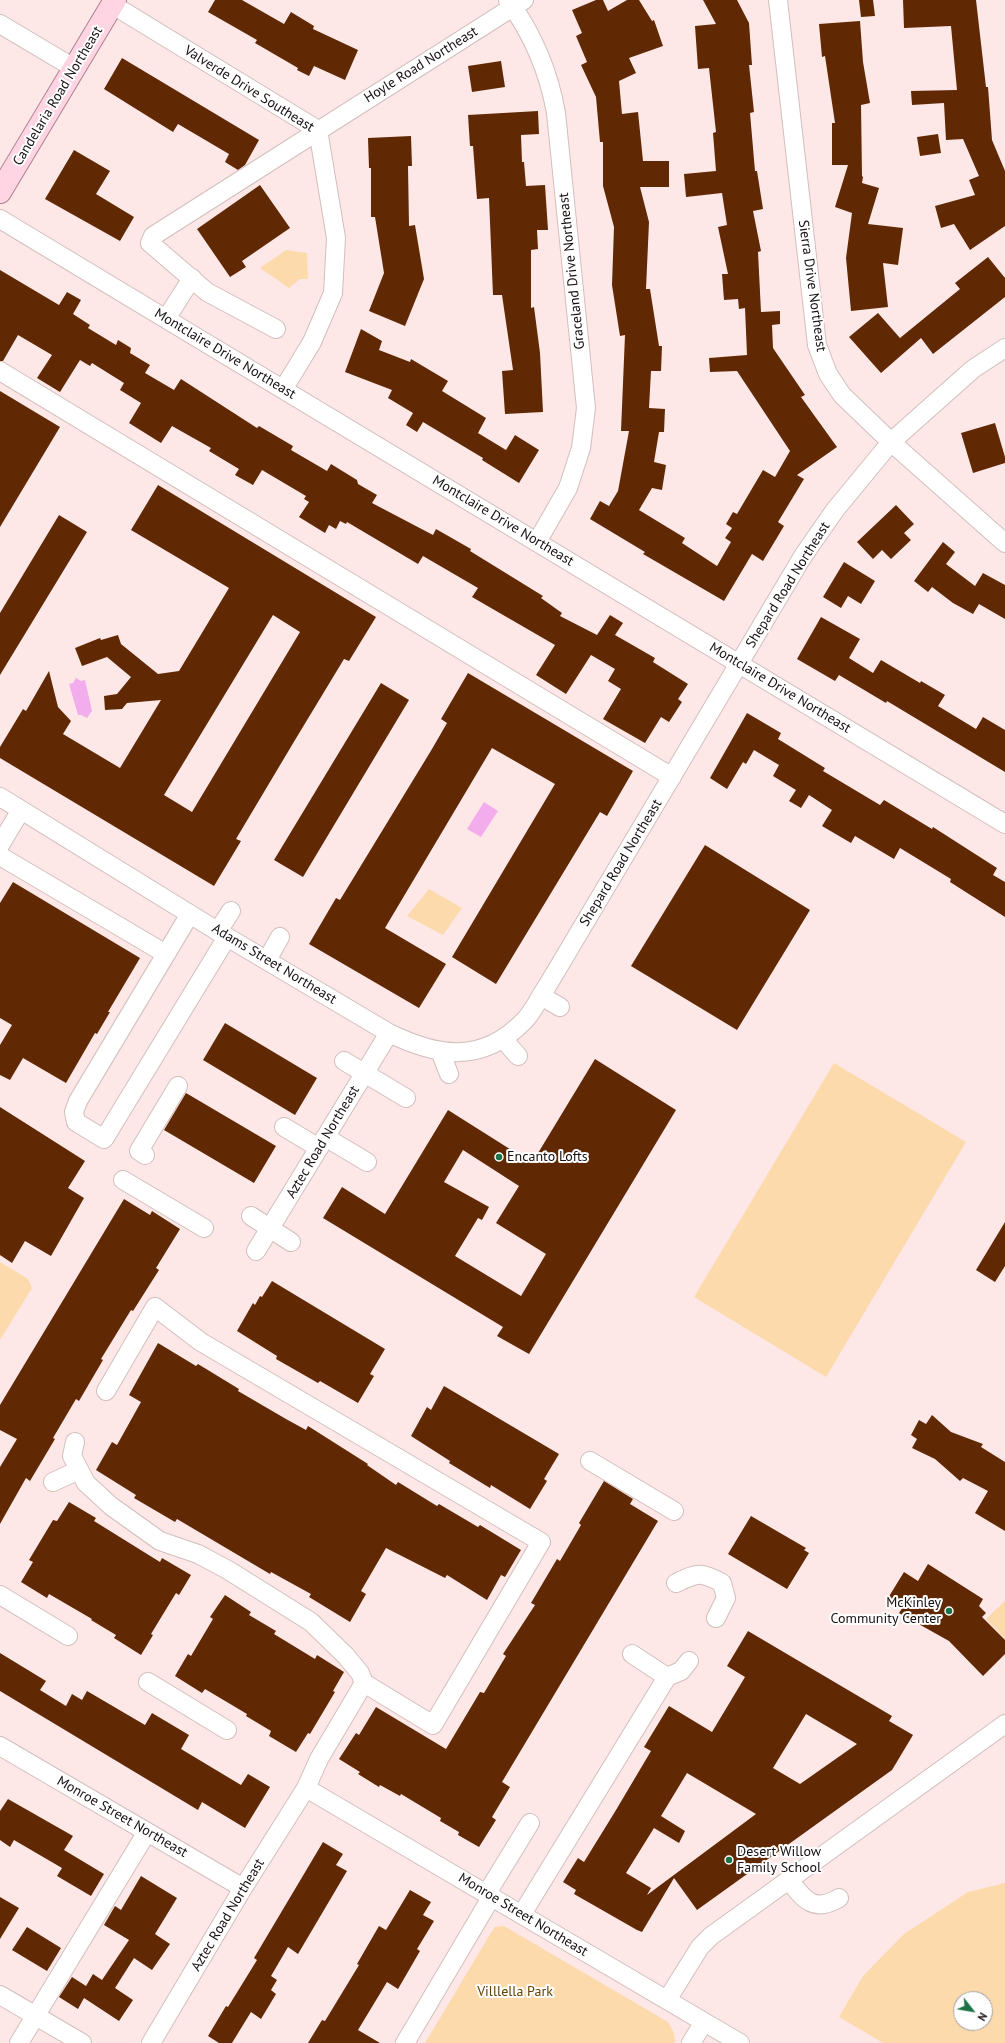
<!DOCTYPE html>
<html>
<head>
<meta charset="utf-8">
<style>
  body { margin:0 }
  #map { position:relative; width:1005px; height:2043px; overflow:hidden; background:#fde8e7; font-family:"PT Sans",sans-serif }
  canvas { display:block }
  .north { position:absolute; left:953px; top:1991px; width:40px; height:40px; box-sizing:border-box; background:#fff; border:1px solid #a29f9f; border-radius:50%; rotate:121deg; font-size:11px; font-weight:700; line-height:16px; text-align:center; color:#171010 }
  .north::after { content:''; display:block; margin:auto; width:14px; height:18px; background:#1d7346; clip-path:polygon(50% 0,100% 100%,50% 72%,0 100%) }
</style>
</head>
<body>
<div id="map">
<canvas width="1005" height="2043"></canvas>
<div class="north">N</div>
</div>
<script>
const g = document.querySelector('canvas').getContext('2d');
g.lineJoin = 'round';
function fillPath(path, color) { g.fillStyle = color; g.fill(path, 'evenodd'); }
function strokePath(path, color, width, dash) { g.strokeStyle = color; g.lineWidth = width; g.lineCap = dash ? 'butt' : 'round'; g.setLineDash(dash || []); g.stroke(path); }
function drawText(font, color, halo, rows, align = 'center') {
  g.font = font + ' "PT Sans",sans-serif'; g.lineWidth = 4; g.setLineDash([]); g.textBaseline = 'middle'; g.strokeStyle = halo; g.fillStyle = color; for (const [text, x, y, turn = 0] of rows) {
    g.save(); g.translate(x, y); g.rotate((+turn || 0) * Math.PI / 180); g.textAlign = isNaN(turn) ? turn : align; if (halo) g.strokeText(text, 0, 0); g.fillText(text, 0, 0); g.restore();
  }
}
fillPath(new Path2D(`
  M286 250 307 253 308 279H300L289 288 260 268Z
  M429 889 462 908 443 935 407 916Z
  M834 1063 966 1142 826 1377 694 1297Z
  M0 1262 28 1279 32 1288 0 1340Z
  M1005 1601V1639L986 1619Z
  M1005 1883V2043H883L839 2017 863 1976 904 1934 968 1892ZM961 1999H985V2023H961Z
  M504 1926 668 2022 674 2033 675 2043H425L492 1931 495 1927Z`), '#fcdaab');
fillPath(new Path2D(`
  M76 678 81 681 85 680 92 711 87 718 81 715H78L69 684 73 683Z
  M484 802 498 811 481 837 467 829Z`), '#f3aded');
fillPath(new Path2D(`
  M215 0H242L284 24 291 12 314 26 313 29 358 50 345 80 314 66 309 76 297 70 298 68 255 43 257 40 208 12Z
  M596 0H603L608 11 627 0H639L652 21 654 20 663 46 629 58 636 73 619 81 622 114 638 112 643 161H669V187H640L649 222 646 289H650L659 346H662L661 371H651L649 408 665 409 664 432H659L654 462 666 465 662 490 652 488 639 510 685 538 682 543 717 566 731 542 725 538 732 528 726 524 733 512 737 514 763 470 775 477 790 451 737 371 710 372 709 358 747 355 745 308 739 309 738 299 724 300 722 274H728L718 227 727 225 722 193 686 197 684 174 716 171 713 133 716 132 709 68 698 69 695 26 716 24 703 0H737L749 23 752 65H749L754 112 750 113 755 171H757L763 209 753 211 761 251 758 252 761 312 780 311V324L772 325 773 348 805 395 801 397 837 447 797 475 804 479 778 522 784 526 763 561 752 554 724 601 643 554 645 552 590 519 600 501 609 506 618 491 629 431H621L625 335 620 336 612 285 614 227 603 186V142H600L596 97 581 65 587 62 576 36 582 33 572 10Z
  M859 0H873L875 16 861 17Z
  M903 0H976L986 87H988L992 140 1005 171V226L970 250 954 224 941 228 935 206 975 195 969 180 979 176 963 139 946 140 944 103 912 105 911 91 957 90 951 26 904 28Z
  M860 21 863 62 870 103 861 105 862 176 863 177 862 183 879 188 868 224 903 228 898 265 883 263 888 307 851 311 846 258 852 213 835 207 848 165H832V123H835L825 56 822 57 819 24Z
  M122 58 259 140 245 165 238 170 225 162 229 154 178 124 173 132 104 89Z
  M501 61 505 87 472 92 468 66Z
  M538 111 539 134 521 135 522 162H524L526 186 545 185 548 230H537L538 249 531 250V308L534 307 540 353 543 412 505 414 502 371 513 370 502 295H493L489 198 477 199 473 146H470L468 115Z
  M938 134 941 153 920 156 917 137Z
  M411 136 412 166H408L409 226 415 225 424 279 405 326 369 311 384 273 375 217H371V168H369L368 138Z
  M74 150 110 171 96 194 134 217 120 241 45 199Z
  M260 185 290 228 242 261 246 267 230 277 197 229Z
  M988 257 1005 278V297L933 354 921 338 881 373 849 337 878 313 900 338 960 289 955 283Z
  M0 270 59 305 67 292 81 300 73 314 90 325 88 328 116 345 118 340 131 348 130 353 150 365 145 373 174 390 181 379 257 428 259 426 293 446 291 450 327 471 331 464 357 480 358 484 377 495 372 503 433 535 436 529 471 549 470 551 543 596 541 598 562 613 560 616 597 635 610 615 623 623 615 635 655 658 653 662 688 684 678 699 682 702 669 722 661 717 645 743 603 719 621 689 608 681 615 669 591 655 566 694 536 675 555 645 472 597 478 588 423 556 418 564 347 522 346 524 340 521 336 529 329 525 325 533 299 517 309 502 304 499 306 496 262 470 253 485 235 475 239 469 209 451 211 448 172 426 161 443 129 423 141 403 120 390 124 383 92 363 90 366 80 360 60 392 37 378 52 355 18 335 3 361H0Z
  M361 329 382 341 379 350 410 362 411 359 448 381 442 391 486 418 478 433 506 450 515 435 539 450 519 483 482 460 483 458 423 422 417 432 406 425 413 413 388 398 392 390 345 372Z
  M0 391 60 427 0 527Z
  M995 423 1005 457V463L973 473 961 433Z
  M158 485 376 617 349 661 344 659 295 740 236 839 241 841 214 886 0 758V747L23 709 26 711 49 671 58 707 71 721 63 734 120 768 161 700 127 703 122 709 105 710 104 696 117 694 131 677 107 657 82 666 75 648 100 638 101 640 118 635 121 644 158 674 179 671 229 588 131 530ZM273 615 300 632 192 812 164 795Z
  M896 505 914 524 904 533 911 540 891 559 882 550 873 559 857 542Z
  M59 515 87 532 0 675V613Z
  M943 542 955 552 946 564 975 586 983 573 1005 585V619L979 604 973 614 953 603 932 587 928 592 914 581Z
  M844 562 875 581 861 604 848 596 841 608 823 597Z
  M821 617 860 639 849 658 873 673 881 660 920 683 921 681 945 695 938 706 976 729 983 717 1005 730V772L887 701 886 703 839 675 835 681 797 659Z
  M468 673 633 771 607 816 600 812 496 984 452 957 555 784 492 748 385 928 446 964 419 1008 309 944 336 898 340 900 432 749 447 723 441 719Z
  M381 683 409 700 303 877 274 860Z
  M747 713 781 733 778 739 825 768 823 771 880 805 884 800 932 829 933 827 997 868 993 875 1005 882V917L950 882 951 879 900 848 894 859 855 836 851 843 822 826 832 810 809 795 801 808 789 801 796 790 773 776 779 765 754 750 746 764 743 762 727 789 710 778Z
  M705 845 810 910 737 1030 631 966Z
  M13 882 140 958 108 1012H110L97 1034 95 1033 66 1083 23 1058 10 1080 0 1075V1045L12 1025 0 1018V903Z
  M225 1023 317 1078 295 1115 203 1060Z
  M595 1059 676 1110 529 1354 497 1336 503 1327 323 1218 342 1187 385 1214 448 1110 532 1163ZM463 1150 519 1186 496 1223 546 1254 521 1296 455 1256 478 1218 482 1220 489 1207 444 1182Z
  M186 1093 276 1146 254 1183 164 1130Z
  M0 1107 85 1161 68 1188 84 1198 51 1256 25 1241 12 1263 0 1255Z
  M124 1199 150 1215 152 1211 180 1229 156 1268 159 1270 133 1311 131 1310 101 1359 103 1360 79 1401 76 1399 53 1438 55 1439 30 1481 26 1478 0 1524V1467L17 1439 0 1430V1405Z
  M1005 1222V1266L995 1282 976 1270Z
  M272 1281 385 1349 370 1374 374 1376 358 1403 320 1381 318 1383 276 1359 277 1356 237 1331 253 1303 255 1305 260 1296 262 1297Z
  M158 1343 196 1366 198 1364 239 1389 238 1391 286 1419 306 1430 308 1426 368 1464 367 1465 396 1485 398 1482 437 1506 439 1504 478 1527 480 1525 521 1550 505 1577 501 1575 487 1600 447 1575 445 1578 386 1548 361 1591 366 1594 350 1622 309 1597 311 1594 271 1572 270 1574 177 1519 175 1522 134 1498 136 1495 96 1470 112 1442 117 1445 141 1402 129 1395Z
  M444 1386 559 1454 544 1479 547 1481 530 1509 491 1485 490 1488 449 1463 450 1461 411 1436 427 1407 431 1410Z
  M932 1415 951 1432 983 1444 981 1447 1005 1462V1531L975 1513 988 1491 963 1478 960 1481 935 1459 912 1448 917 1439 911 1435 919 1420 926 1424Z
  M604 1481 633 1499 630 1504 658 1521 502 1782 510 1787 492 1817 496 1820 479 1847 458 1835 459 1832 440 1821 441 1818 401 1794 400 1796 380 1785 379 1787 358 1774 360 1772 339 1759 356 1733 359 1735 376 1707 446 1749 480 1692 484 1693 506 1656 503 1654 535 1605 531 1603 557 1559 560 1561 581 1525 579 1523Z
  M69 1502 96 1518 94 1521 160 1562 162 1558 191 1575 179 1595 176 1593 151 1634 153 1635 141 1655 114 1638 116 1635 91 1620 92 1619 49 1594 47 1598 21 1582 33 1562 29 1560 53 1520 57 1521Z
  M751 1516 806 1548 804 1550 809 1553 787 1589 728 1554Z
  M928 1564 983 1599 979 1606 986 1613 982 1617 1005 1640V1654L983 1676 949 1641 899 1613 903 1607 888 1598 904 1572 918 1581Z
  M225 1595 251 1612 249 1615 276 1631 274 1634 315 1659 317 1655 344 1672 333 1691 335 1692 310 1734 308 1733 296 1752 269 1736 271 1731 246 1716 247 1714 205 1689 202 1693 175 1676 188 1654 191 1656 213 1619 210 1617Z
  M748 1631 892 1716 889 1721 913 1735 892 1770 697 1910 674 1878 642 1932 637 1930 574 1894 576 1890 563 1882 578 1858 584 1862 616 1810 651 1751 644 1747 669 1706 712 1732 745 1677 727 1666ZM806 1714 857 1744 800 1784 773 1768ZM687 1773 756 1814 647 1895 651 1888 626 1873 654 1828 679 1843 685 1831 661 1816Z
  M0 1653 46 1681 40 1690 66 1706 72 1694 82 1700 87 1691 145 1725 152 1713 189 1735 181 1749 241 1785 248 1774 270 1787 245 1828 202 1802 198 1810 0 1691Z
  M8 1799 73 1836 64 1850 104 1874 91 1896 57 1876 62 1868 14 1840 10 1847 0 1840V1811Z
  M323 1842 343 1854 336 1865 347 1871 298 1954 288 1947 271 1976 277 1980 271 1990 276 1994 261 2019 251 2012 232 2043H219L208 2036 226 2006 228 2007 257 1960 254 1958Z
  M141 1876 177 1898 155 1934 170 1944 152 1970 134 1958 115 1988 133 2000 119 2021 84 1998 78 2009 59 1997 72 1977 86 1986 93 1974 102 1980 129 1940 104 1925 115 1906 121 1910Z
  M410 1890 431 1902 423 1915 434 1921 417 1949 420 1951 398 1989 387 1982 358 2030 380 2043H308L322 2020 325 2021 359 1965 357 1964 379 1926 386 1930Z
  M0 1897 19 1908 0 1939Z
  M27 1927 61 1948 47 1971 12 1950Z`), '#602903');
const minor = new Path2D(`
  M508 0C532 33 549 73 556 113L586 408 581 448 568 488 537 542
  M778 0 817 345 828 374 842 395 891 442 1005 543
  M113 5 318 130 336 238 333 293 312 342 284 388
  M0 24 74 68
  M0 219 1005 824
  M166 319 192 278
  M276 329 207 292 150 243 153 236 524 0
  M0 371 672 777
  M0 797 227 937 389 1033C438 1057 482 1064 524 1021 533 1012 539 998 546 988L803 556 835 510 891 442 973 369 1005 348
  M0 845 21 810
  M0 856 166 954
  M190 914 78 1101 74 1112 76 1122 104 1139 227 937
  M218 931 231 911
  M267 960 280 937
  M541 996 560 1007
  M503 1039 518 1056
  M440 1051 449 1074
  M344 1061 406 1098
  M284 1127 319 1148
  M325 1137 367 1162
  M145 1155 139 1151 178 1086
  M123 1180 204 1228
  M251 1216 291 1242
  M256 1251 389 1033
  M106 1391 155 1307 201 1342 541 1542 433 1725 364 1683
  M75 1442 72 1456 86 1483 111 1506 160 1541 198 1554 228 1570 311 1622 346 1656 360 1673 364 1683 319 1759 306 1788 243 1888 151 2043
  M590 1461 674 1511
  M53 1482 79 1470
  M676 1583C697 1573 700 1571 722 1583L726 1598 716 1618
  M0 1595 68 1636
  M632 1654 667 1677 681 1671 689 1661
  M148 1682 227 1730
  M0 1746 243 1888
  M306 1788 740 2043
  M789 1880C804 1900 814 1913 839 1898
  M487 1893 530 1823
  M522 1914 667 1677
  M0 1995 82 2043
  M667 2000 700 1947 711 1936 1005 1724
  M19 2043 147 1832
  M405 2043 492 1896
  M691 2043 704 2022`);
const major = new Path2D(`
  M0 192 115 0`);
strokePath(minor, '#d2bebc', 20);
strokePath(major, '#ae7e8d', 24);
strokePath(minor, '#fff', 18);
strokePath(major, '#ffd5e3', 22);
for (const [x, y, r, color] of [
  [499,1157,4,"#1d7346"],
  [949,1611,4,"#1d7346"],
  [729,1860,4,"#1d7346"]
]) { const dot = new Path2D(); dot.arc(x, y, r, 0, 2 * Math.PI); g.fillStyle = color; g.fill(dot); strokePath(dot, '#fff', 1.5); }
drawText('14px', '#171010', '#fff', [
  ["Hoyle Road Northeast",421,65,-32],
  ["Valverde Drive Southeast",249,89,32],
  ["Candelaria Road Northeast",58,96,-59],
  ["Graceland Drive Northeast",572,271,-96],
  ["Sierra Drive Northeast",812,286,82],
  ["Montclaire Drive Northeast",225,354,31],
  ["Montclaire Drive Northeast",503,521,31],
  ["Shepard Road Northeast",788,585,-58],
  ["Montclaire Drive Northeast",780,688,31],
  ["Shepard Road Northeast",621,863,-59],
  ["Adams Street Northeast",274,964,31],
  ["Aztec Road Northeast",323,1142,-59],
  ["Monroe Street Northeast",122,1817,30],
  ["Aztec Road Northeast",228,1915,-59],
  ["Monroe Street Northeast",523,1915,31]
]);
drawText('14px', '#171010', '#fff', [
  ["Encanto Lofts",507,1157],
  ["McKinley",941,1603,"right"],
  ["Community Center",941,1619,"right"],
  ["Desert Willow",737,1852],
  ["Family School",737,1868]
], 'left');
drawText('14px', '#644100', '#fff', [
  ["Villlella Park",515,1992]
]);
</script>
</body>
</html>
